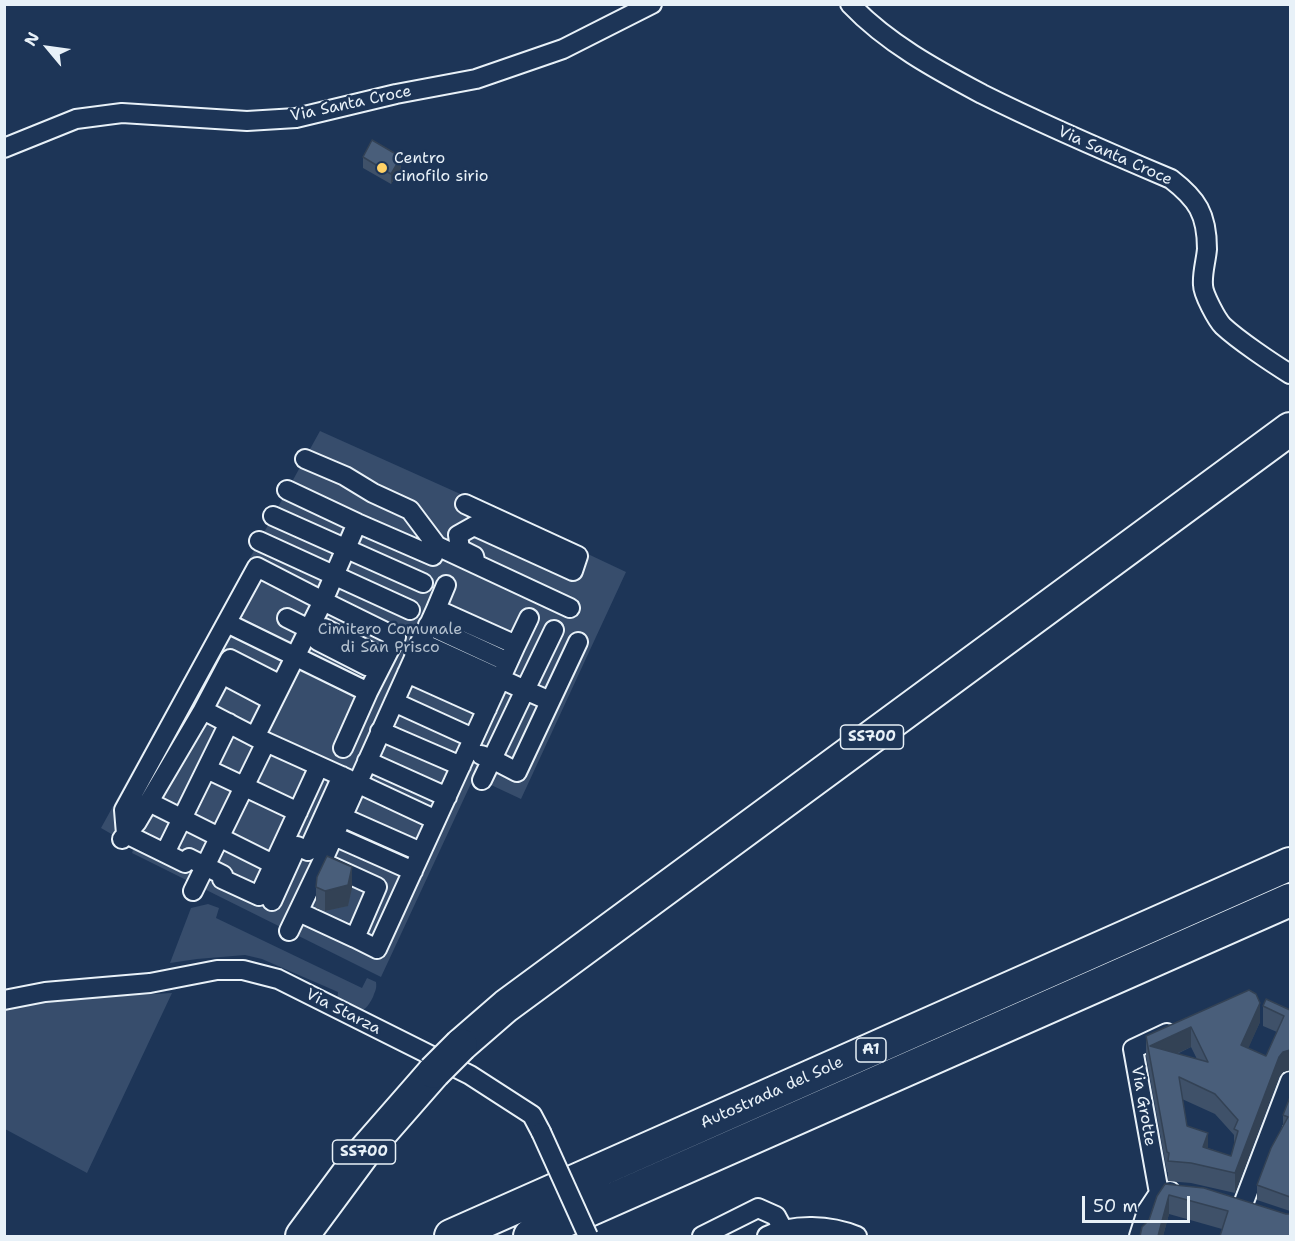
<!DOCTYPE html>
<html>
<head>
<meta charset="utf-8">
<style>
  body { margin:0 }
  #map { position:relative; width:1295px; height:1241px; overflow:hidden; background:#1d3557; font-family:"Shantell Sans",sans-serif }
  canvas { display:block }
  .frame { position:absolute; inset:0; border:6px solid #e8f1f8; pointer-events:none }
  .north { position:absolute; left:18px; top:18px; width:60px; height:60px; -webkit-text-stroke:4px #1d3557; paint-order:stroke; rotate:299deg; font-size:16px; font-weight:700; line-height:24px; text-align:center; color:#e8f1f8 }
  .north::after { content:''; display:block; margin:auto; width:21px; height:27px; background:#e8f1f8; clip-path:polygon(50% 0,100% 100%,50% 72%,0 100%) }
  .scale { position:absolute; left:1082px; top:1196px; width:108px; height:27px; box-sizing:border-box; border:3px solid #e8f1f8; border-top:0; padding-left:8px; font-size:18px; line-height:21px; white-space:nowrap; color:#e8f1f8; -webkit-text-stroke:4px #1d3557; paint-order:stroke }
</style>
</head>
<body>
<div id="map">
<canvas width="1295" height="1241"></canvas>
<div class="frame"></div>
<div class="north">N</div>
<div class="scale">50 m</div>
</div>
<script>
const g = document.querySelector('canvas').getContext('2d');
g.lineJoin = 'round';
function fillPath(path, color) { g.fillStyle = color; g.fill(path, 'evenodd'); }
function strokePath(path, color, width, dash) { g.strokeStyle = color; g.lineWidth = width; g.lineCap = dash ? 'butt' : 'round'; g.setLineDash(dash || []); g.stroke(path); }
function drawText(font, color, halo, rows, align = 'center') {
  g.font = font + ' "Shantell Sans",sans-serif'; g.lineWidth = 5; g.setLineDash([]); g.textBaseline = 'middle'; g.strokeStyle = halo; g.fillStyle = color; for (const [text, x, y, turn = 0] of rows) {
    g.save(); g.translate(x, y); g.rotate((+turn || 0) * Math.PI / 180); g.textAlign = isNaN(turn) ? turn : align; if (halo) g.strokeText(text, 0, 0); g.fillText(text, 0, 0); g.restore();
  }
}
fillPath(new Path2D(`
  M320 431 467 497 626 572 521 799 474 777 381 977 132 853 134 847 101 828Z
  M208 904 219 908 216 918 362 988 367 978 376 982C377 989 375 991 373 997 363 1018 355 1011 337 1004L338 992 262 959 245 955 197 959 170 963 191 908Z
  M172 993 87 1173 5 1129V1009L54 1000Z`), '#374d6c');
strokePath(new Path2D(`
  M317 614 389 650
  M302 644 374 680`), '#3b516f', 18, [18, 9]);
const street = new Path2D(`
  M850 4C887 43 935 69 982 94 1044 125 1107 152 1171 179 1197 199 1207 214 1207 249 1206 261 1202 273 1203 285 1203 294 1217 320 1223 326 1238 340 1272 363 1290 374
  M4 148 76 119 122 113 247 121 296 118 396 94 476 79 563 49 652 4
  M305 459 345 476 373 493 410 510 437 546
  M287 490 357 523 323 601 257 567 124 810 126 834 185 863 189 858 223 875 222 879 259 896 319 766
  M465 504 578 556 573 571 474 526 458 535 460 549 474 556 476 564
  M273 516 423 583
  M357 523 433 556 437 546 570 608
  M259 541 410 610
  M436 609 446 585
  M287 618 319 634
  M227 623 368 692
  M428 625 508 662
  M324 628 373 653 367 666 318 641Z
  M420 642 525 690 492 759 517 772 578 642
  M516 645 529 618
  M414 657 493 694
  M407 673 487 709
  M222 674 273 701
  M550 701 525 690 554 630
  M394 702 473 738
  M203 710 230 659 281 685
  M380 731 461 766
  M343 748 368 692 396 637 323 601 255 737 348 779
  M481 755 492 759 482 780
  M367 761 447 797
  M207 769 298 812
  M357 783 436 820
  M149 802 273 864
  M342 817 421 852
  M334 836 413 871
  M122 839 137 822 203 710 255 737
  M165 853 229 723
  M322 862 436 609 516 645 377 949 355 938
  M193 891 266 742
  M272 901 297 846 308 851 342 776
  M289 931 322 862 377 887 355 938 299 912
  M4 1000 45 992 150 983 217 970H243L278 979 470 1075 532 1115 541 1132
  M1159 1193 1133 1049 1167 1033
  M1242 1207 1290 1081
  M702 1236 758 1208 776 1216 784 1231
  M767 1236C794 1223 830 1225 857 1236
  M1139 1236 1147 1211 1159 1193 1170 1191`);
const highway = new Path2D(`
  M461 1045 506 1006 1290 429
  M302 1236 364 1152 434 1072
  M451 1236 1290 864
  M530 1236 1290 900`);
strokePath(street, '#e8f1f8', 22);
strokePath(highway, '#e8f1f8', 36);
strokePath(street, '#1d3557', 18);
strokePath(highway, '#1d3557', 32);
const streetBridge = new Path2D(`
  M541 1132 588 1236`);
const highwayBridge = new Path2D(`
  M434 1072 461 1045`);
strokePath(streetBridge, '#e8f1f8', 22, []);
strokePath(highwayBridge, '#e8f1f8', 36, []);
strokePath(streetBridge, '#1d3557', 18);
strokePath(highwayBridge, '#1d3557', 32);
fillPath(new Path2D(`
  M363 157 401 168 391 184 363 168Z
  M316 887 352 888 348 906 325 911 316 908Z
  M1249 990 1260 1022 1248 1048 1266 1056 1277 1032 1263 1026V1006L1290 1010V1070L1283 1072 1279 1077 1235 1193 1191 1183 1168 1181V1172H1167L1146 1056V1036ZM1191 1047 1197 1059 1177 1054ZM1182 1099 1215 1114 1234 1135V1145L1231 1156 1208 1148 1187 1126Z
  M1290 1097V1211L1257 1200V1185L1283 1125V1115Z
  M1165 1184 1286 1214 1222 1229 1169 1214 1163 1236H1140L1149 1220Z`), '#3f5169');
fillPath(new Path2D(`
  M401 157V168L391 184V174Z
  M352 867V888L348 906 325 911V891Z
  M1260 1003V1022L1241 1065V1045Z
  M1191 1027V1047L1151 1065 1150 1046Z
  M1290 1048V1070L1283 1072 1279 1077 1235 1193V1173L1279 1057 1283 1052Z
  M1208 1133V1153L1203 1167V1147Z
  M1169 1195V1214L1163 1236H1158Z`), '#334255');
const building = new Path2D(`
  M372 140 401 157 391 174 363 157Z
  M327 856 352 867 348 885 325 891 316 887 317 877Z
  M1249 990 1256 994 1260 1003 1241 1045 1266 1056 1284 1016 1263 1006 1266 999 1290 1010V1050L1283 1052 1279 1057 1235 1173 1191 1163 1168 1161 1169 1153 1167 1152 1146 1036ZM1191 1027 1208 1062 1150 1046ZM1179 1077 1215 1094 1238 1120 1234 1129 1238 1131 1231 1156 1203 1147 1208 1133 1187 1126Z
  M1290 1097V1197L1257 1185 1271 1148 1288 1117 1283 1115Z
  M1165 1184 1204 1188 1286 1214H1290V1236H1220L1228 1211 1169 1195 1158 1236H1140L1142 1227 1149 1220 1157 1196Z`);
fillPath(building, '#495e7a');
strokePath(building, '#334255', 1.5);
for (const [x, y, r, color] of [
  [382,168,6,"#ffd166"]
]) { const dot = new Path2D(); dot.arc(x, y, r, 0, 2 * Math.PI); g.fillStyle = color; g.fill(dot); strokePath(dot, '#1d3557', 2); }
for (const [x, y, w] of [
  [872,737,63],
  [871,1050,30],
  [364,1152,63]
]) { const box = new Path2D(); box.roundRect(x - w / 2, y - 12, w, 24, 4.5); g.fillStyle = '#1d3557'; g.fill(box); strokePath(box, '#e8f1f8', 1.5); }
drawText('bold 15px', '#e8f1f8', null, [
  ["SS700",872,737],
  ["A1",871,1050],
  ["SS700",364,1152]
]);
drawText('16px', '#e8f1f8', '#1d3557', [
  ["Via Santa Croce",351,104,-12],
  ["Via Santa Croce",1115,156,24],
  ["Via Starza",343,1012,27],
  ["Autostrada del Sole",772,1093,-24],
  ["Via Grotte",1143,1106,80]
]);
drawText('16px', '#e8f1f8', '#1d3557', [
  ["Centro",394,159],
  ["cinofilo sirio",394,177]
], 'left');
drawText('16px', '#b3c0ce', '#1d3557', [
  ["Cimitero Comunale",390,630],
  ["di San Prisco",390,648]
]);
</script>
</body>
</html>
